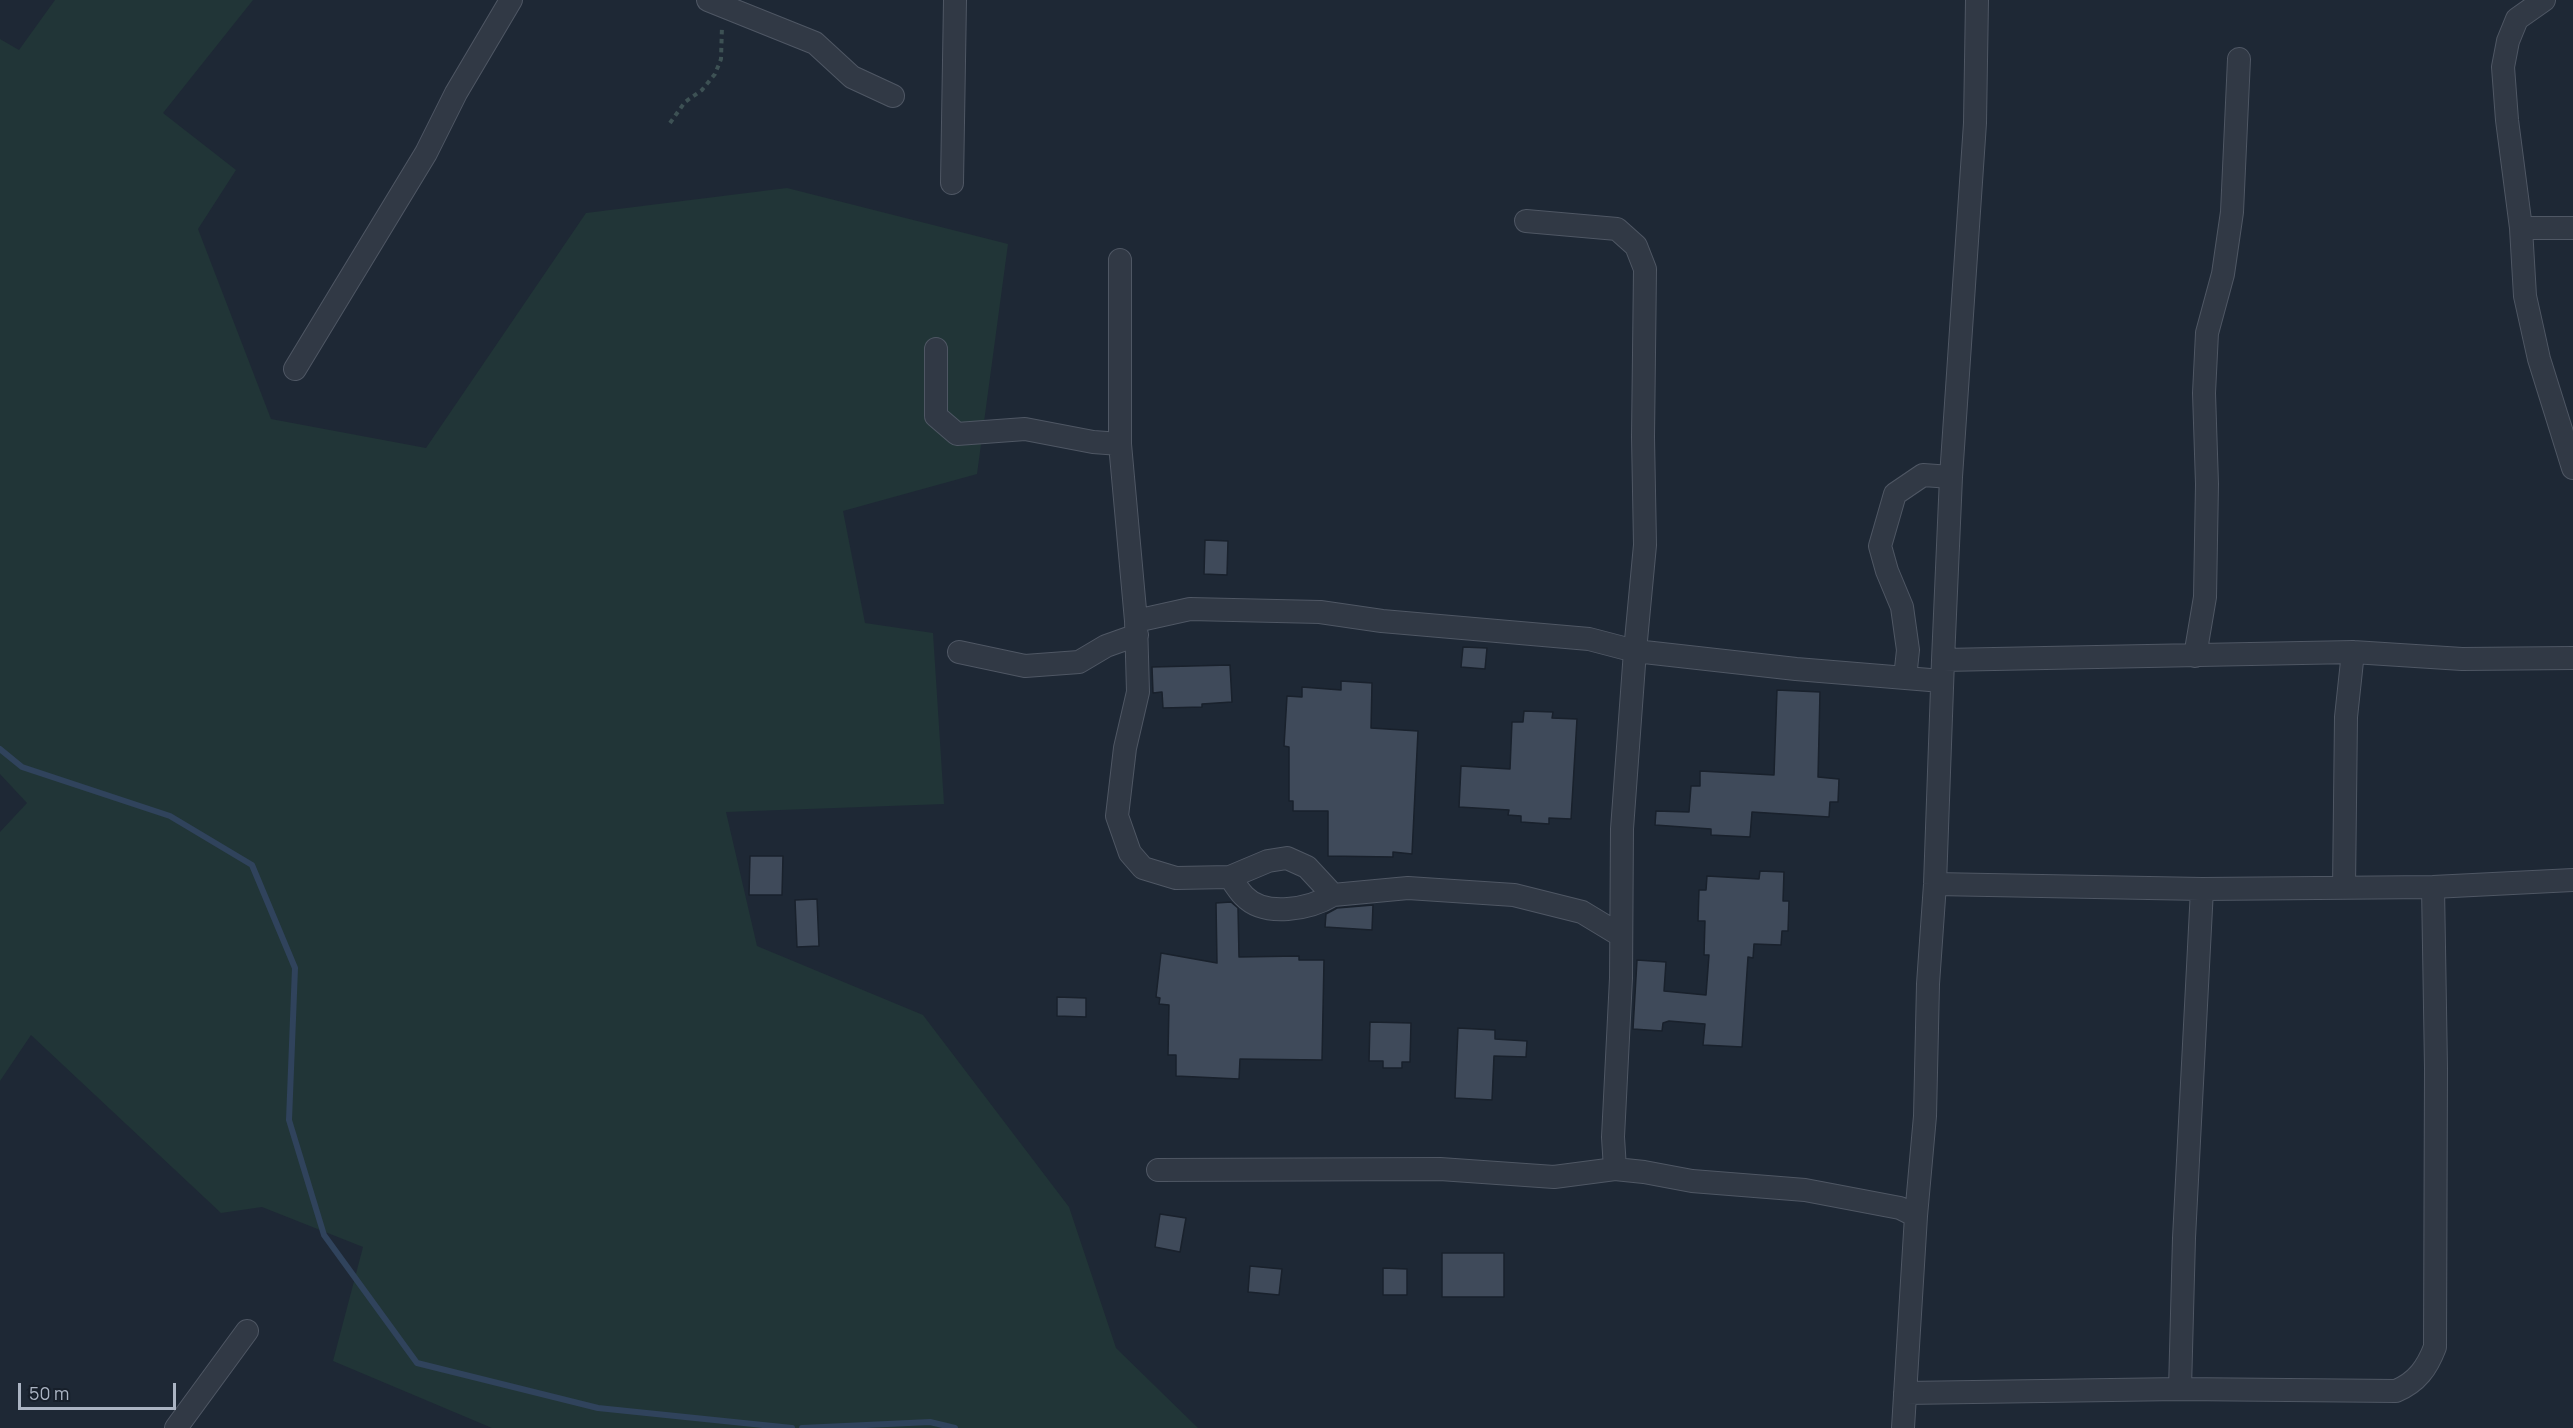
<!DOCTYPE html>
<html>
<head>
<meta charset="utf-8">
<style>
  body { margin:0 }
  #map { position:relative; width:2573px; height:1428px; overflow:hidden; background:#1e2835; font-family:Manrope,sans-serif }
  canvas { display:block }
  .scale { position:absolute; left:18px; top:1383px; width:158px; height:27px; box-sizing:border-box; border:3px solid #abb4c3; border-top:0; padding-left:8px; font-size:18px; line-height:21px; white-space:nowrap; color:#abb4c3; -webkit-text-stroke:4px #171f2a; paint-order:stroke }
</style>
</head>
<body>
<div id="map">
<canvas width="2573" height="1428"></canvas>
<div class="scale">50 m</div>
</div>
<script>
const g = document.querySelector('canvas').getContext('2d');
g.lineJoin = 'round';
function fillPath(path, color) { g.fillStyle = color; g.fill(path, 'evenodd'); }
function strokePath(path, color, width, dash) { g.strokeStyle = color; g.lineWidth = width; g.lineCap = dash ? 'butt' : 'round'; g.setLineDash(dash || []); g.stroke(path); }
fillPath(new Path2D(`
  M55 0H253L163 113 236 170 198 229 271 419 426 448 586 213 787 188 1008 244 977 474 843 511 865 623 933 633 944 804 726 812 757 946 923 1015 1069 1207 1116 1348 1198 1428H492L333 1361 363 1247 262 1207 221 1213 31 1035 0 1081V832L27 803 0 774V39L19 50Z`), '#213537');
strokePath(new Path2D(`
  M0 749 22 767 170 816 252 865 295 968 289 1120 324 1235 417 1363 598 1408 792 1428
  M802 1428 930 1422 955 1428`), '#30435c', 6);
const building = new Path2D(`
  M1205 540 1228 541 1227 575 1204 574Z
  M1463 647 1487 648 1485 669 1461 667Z
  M1230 665 1232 702 1202 704V707L1163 708 1162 692 1153 693 1152 667Z
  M1341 681 1372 683 1371 728 1418 731 1412 854 1393 852V857L1328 856V811H1293V801H1289V747L1284 746 1287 696 1302 697V687L1341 690Z
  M1777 690 1820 692 1818 777 1839 779 1838 802H1830L1829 817 1752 812 1750 837 1711 835V829L1655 825 1656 811 1689 812 1691 786H1700V771L1774 775Z
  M1524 711 1553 712 1552 718 1577 719 1571 819 1549 818V824L1521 822V816L1508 815 1509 810 1459 807 1461 766 1510 769 1512 722H1523Z
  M750 856H783L782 895H749Z
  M1760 871 1784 872 1783 901H1789L1788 931H1782L1781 945 1754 944 1753 958 1748 957 1742 1047 1703 1045 1705 1024 1669 1021 1663 1023 1662 1031 1633 1029 1637 960 1666 962 1664 991 1706 995 1709 955H1704L1705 921H1698L1699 890H1706L1707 876 1759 879Z
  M817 899 819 946 797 947 795 900Z
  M1231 902 1238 908 1239 957 1299 956V960H1324L1322 1060 1240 1059 1239 1079 1176 1076V1055H1168L1169 1005 1159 1004 1160 998 1156 997 1161 953 1217 963 1216 903Z
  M1373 905 1372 930 1325 927 1326 914 1337 908Z
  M1057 997 1086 998V1017L1057 1016Z
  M1370 1022 1411 1023 1410 1062H1402V1068H1383V1061H1369Z
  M1458 1028 1495 1030V1039L1527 1041 1526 1057 1494 1056 1492 1100 1455 1098Z
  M1160 1214 1186 1218 1180 1252 1155 1247Z
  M1442 1253H1504V1297H1442Z
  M1250 1266 1282 1269 1279 1295 1248 1292Z
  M1383 1268 1407 1269V1295H1383Z`);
fillPath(building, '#3f4a5a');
strokePath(building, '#19212c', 1.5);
const minor = new Path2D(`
  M708 0 815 43 852 77 893 96
  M2544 0 2517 19 2508 41 2503 67 2507 120 2521 228 2525 296 2539 359 2573 468
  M952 183 955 0
  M1526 221 1617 229 1636 246 1645 269 1643 437 1645 545 1635 651 1589 639 1382 621 1320 612 1190 609 1136 621 1138 692 1125 748 1117 816 1130 853 1143 868 1176 878 1230 877 1268 861 1287 858 1307 867 1333 895 1408 888 1514 895 1582 912 1620 935
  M2521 228H2573
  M1120 260V444L1136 621
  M936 349V416L957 434 1025 429 1093 442 1120 444
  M295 369 426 153 456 93 511 0
  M959 652 1025 666 1079 662 1106 646 1137 635
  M2195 656 2205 597 2207 484 2204 393 2207 333 2223 274 2232 212 2239 59
  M1943 660 2353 652 2462 659 2573 658
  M1905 678 1908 650 1902 607 1887 571 1880 546 1895 494 1923 475 1951 477
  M1230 877C1234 883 1239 891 1244 896 1265 918 1310 909 1333 895
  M1935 884 2202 889 2433 887 2573 880
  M2344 888 2346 717 2353 652
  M1615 1169 1613 1137 1621 978 1622 829 1635 651 1796 669 1942 681
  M1158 1170 1440 1169 1554 1177 1615 1169 1644 1172 1692 1181 1805 1190 1900 1208 1916 1216
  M2180 1389 2184 1238 2202 889
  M1905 1393 2180 1389 2396 1391C2417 1382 2427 1368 2435 1347L2436 1068 2433 887
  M176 1428 247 1331
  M1903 1428 1916 1216 1925 1116 1928 984 1935 884 1943 660 1951 477 1975 123 1977 0`);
strokePath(minor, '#4f5764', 24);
strokePath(new Path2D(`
  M670 123 685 102 702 90 715 74 721 59 722 26`), '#3d5154', 4, [4.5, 4.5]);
strokePath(minor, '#313945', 22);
</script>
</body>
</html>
